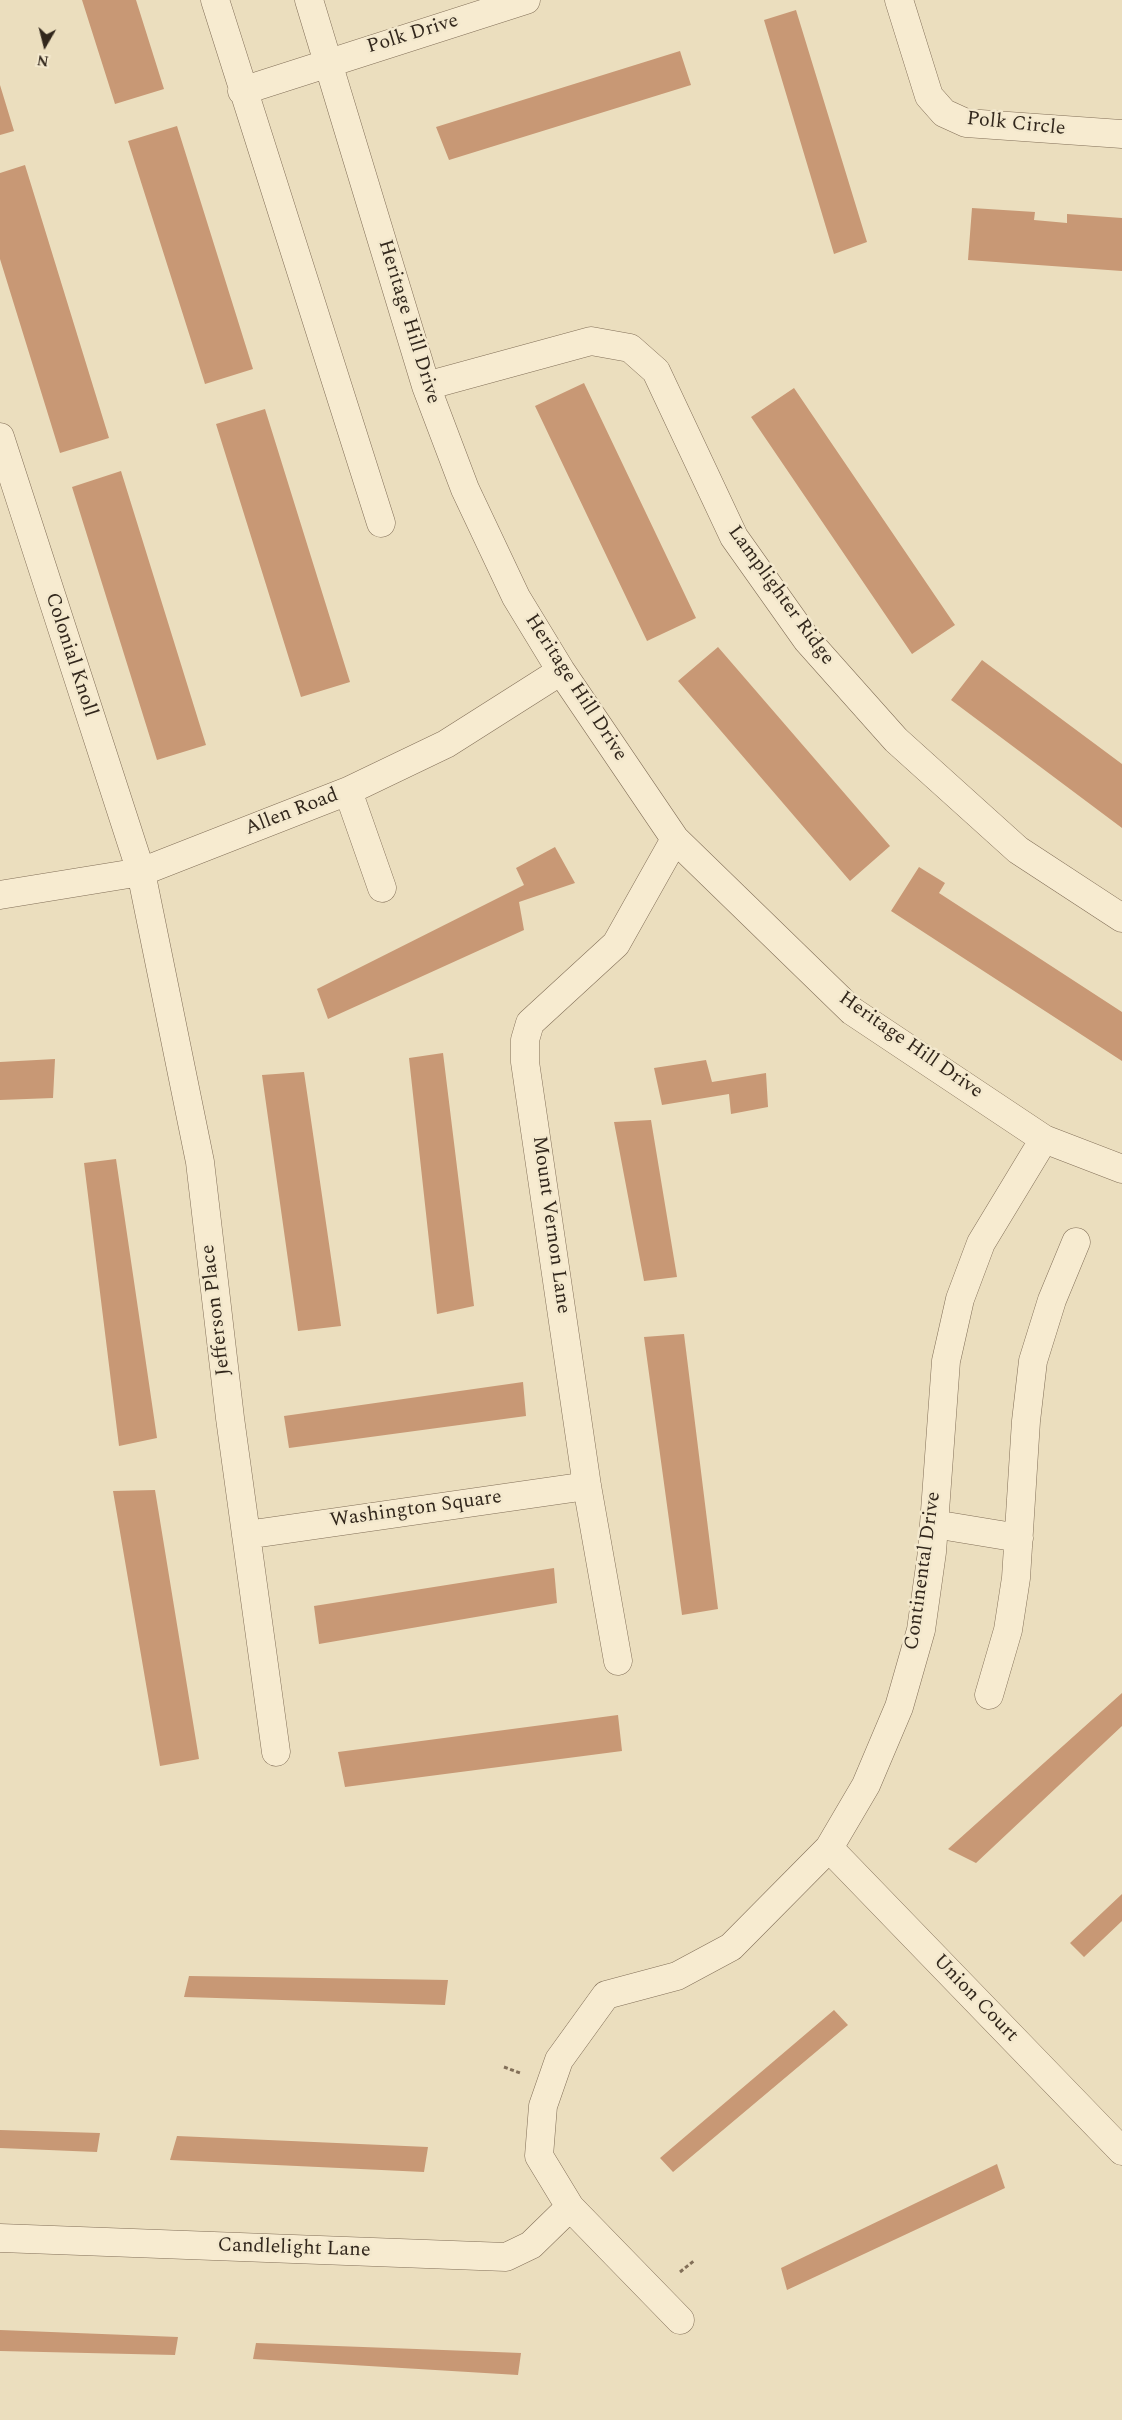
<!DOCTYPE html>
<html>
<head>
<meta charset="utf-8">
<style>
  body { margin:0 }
  #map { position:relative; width:1122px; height:2420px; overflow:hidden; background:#ebdebe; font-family:Spectral,serif }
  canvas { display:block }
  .north { position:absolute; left:20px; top:20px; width:50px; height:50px; -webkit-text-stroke:4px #f3e8cd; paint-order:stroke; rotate:188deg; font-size:14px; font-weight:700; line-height:20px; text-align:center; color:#32271c }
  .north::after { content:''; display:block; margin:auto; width:18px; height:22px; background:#32271c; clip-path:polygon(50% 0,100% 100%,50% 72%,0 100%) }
</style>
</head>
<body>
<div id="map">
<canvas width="1122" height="2420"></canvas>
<div class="north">N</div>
</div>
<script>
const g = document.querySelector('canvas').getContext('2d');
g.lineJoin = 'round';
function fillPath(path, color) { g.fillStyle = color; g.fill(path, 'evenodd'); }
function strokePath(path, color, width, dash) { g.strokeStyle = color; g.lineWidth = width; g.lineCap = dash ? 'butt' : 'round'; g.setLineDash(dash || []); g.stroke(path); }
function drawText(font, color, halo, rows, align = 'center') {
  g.font = font + ' Spectral,serif'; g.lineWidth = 5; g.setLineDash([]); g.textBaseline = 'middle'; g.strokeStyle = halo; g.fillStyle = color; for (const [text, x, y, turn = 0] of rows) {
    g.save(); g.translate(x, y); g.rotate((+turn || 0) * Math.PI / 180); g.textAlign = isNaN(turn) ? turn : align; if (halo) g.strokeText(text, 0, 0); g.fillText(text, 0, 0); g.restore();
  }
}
fillPath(new Path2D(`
  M82 0H136L164 89 115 104Z
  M796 10 867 242 834 254 764 20Z
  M680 51 691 85 449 160 436 127Z
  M0 85 14 131 0 135Z
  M177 126 253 369 205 384 128 141Z
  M25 165 109 438 60 453 0 259V173Z
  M972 208 1035 212 1034 220 1067 223V214L1122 218V271L968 260Z
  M584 383 696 618 647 641 535 406Z
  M794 388 955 625 912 654 751 417Z
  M265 409 350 682 301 697 216 424Z
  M121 471 206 745 157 760 72 487Z
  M718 647 890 846 850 881 678 681Z
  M982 660 1122 764V828L951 700Z
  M555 847 575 883 519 902 524 930 328 1019 317 989 524 885 516 868Z
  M919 867 945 883 939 893 1122 1012V1061L891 911Z
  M443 1053 474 1306 437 1314 409 1058Z
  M55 1059 53 1098 0 1100V1062Z
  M706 1060 712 1082 766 1073 768 1107 731 1114 729 1094 662 1105 654 1068Z
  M304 1072 341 1326 298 1331 262 1075Z
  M651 1120 677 1277 644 1281 614 1122Z
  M116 1159 157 1438 119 1446 84 1163Z
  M684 1334 718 1609 682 1615 644 1337Z
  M523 1382 526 1416 289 1448 284 1416Z
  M155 1490 199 1759 160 1766 113 1491Z
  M554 1568 557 1603 319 1644 314 1606Z
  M1122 1693V1726L976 1863 948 1849Z
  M618 1715 622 1751 345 1787 338 1752Z
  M1122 1894V1921L1084 1957 1070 1943Z
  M189 1976 448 1980 445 2005 184 1997Z
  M834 2010 848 2025 673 2172 660 2158Z
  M0 2130 100 2133 97 2152 0 2148Z
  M177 2136 428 2147 424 2172 170 2160Z
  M997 2164 1005 2188 787 2290 781 2268Z
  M0 2330 178 2337 175 2355 0 2351Z
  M256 2343 470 2351 521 2353 518 2375 253 2359Z`), '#c89875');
const minor = new Path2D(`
  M215 0 381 523
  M309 0 426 386 465 489 516 597 561 671 675 839 852 1011 1044 1139 1122 1169
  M899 0 929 96 944 113 966 123 1122 134
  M242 91 526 0
  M426 386 591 341 630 348 656 371 734 537 807 640 896 740 1018 850 1122 918
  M0 437 141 872 200 1162 230 1418 276 1752
  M348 791 382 888
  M0 895 141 872 348 791 446 744 561 671
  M934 1524 1019 1538
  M246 1535 587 1486
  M618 1661 587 1486 525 1062V1040L530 1023 616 944 675 839
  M989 1695 1008 1630 1016 1578 1026 1421 1033 1361 1052 1300 1076 1242
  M829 1848 1122 2151
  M0 2238 506 2257 531 2245 570 2207
  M680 2320 570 2207 539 2156 543 2106 559 2060 606 1995 677 1976 731 1947 829 1848 866 1785 899 1707 921 1630 932 1552 946 1361 960 1299 981 1243 1044 1139`);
strokePath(minor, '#826f58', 29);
strokePath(new Path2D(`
  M504 2067 520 2073
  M680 2272 695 2260`), '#826f58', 3, [4, 2.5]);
strokePath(minor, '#f7ebd0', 28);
drawText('20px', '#32271c', '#f3e8cd', [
  ["Polk Drive",413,35,-17],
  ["Polk Circle",1016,125,6],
  ["Heritage Hill Drive",408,322,73],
  ["Lamplighter Ridge",780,596,54],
  ["Colonial Knoll",70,655,72],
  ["Heritage Hill Drive",575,688,57],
  ["Allen Road",292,813,-21],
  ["Heritage Hill Drive",910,1046,35],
  ["Mount Vernon Lane",550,1225,82],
  ["Jefferson Place",217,1310,-97],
  ["Washington Square",416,1510,-8],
  ["Continental Drive",924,1571,-82],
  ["Union Court",975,1999,46],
  ["Candlelight Lane",294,2249,2]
]);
</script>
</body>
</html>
